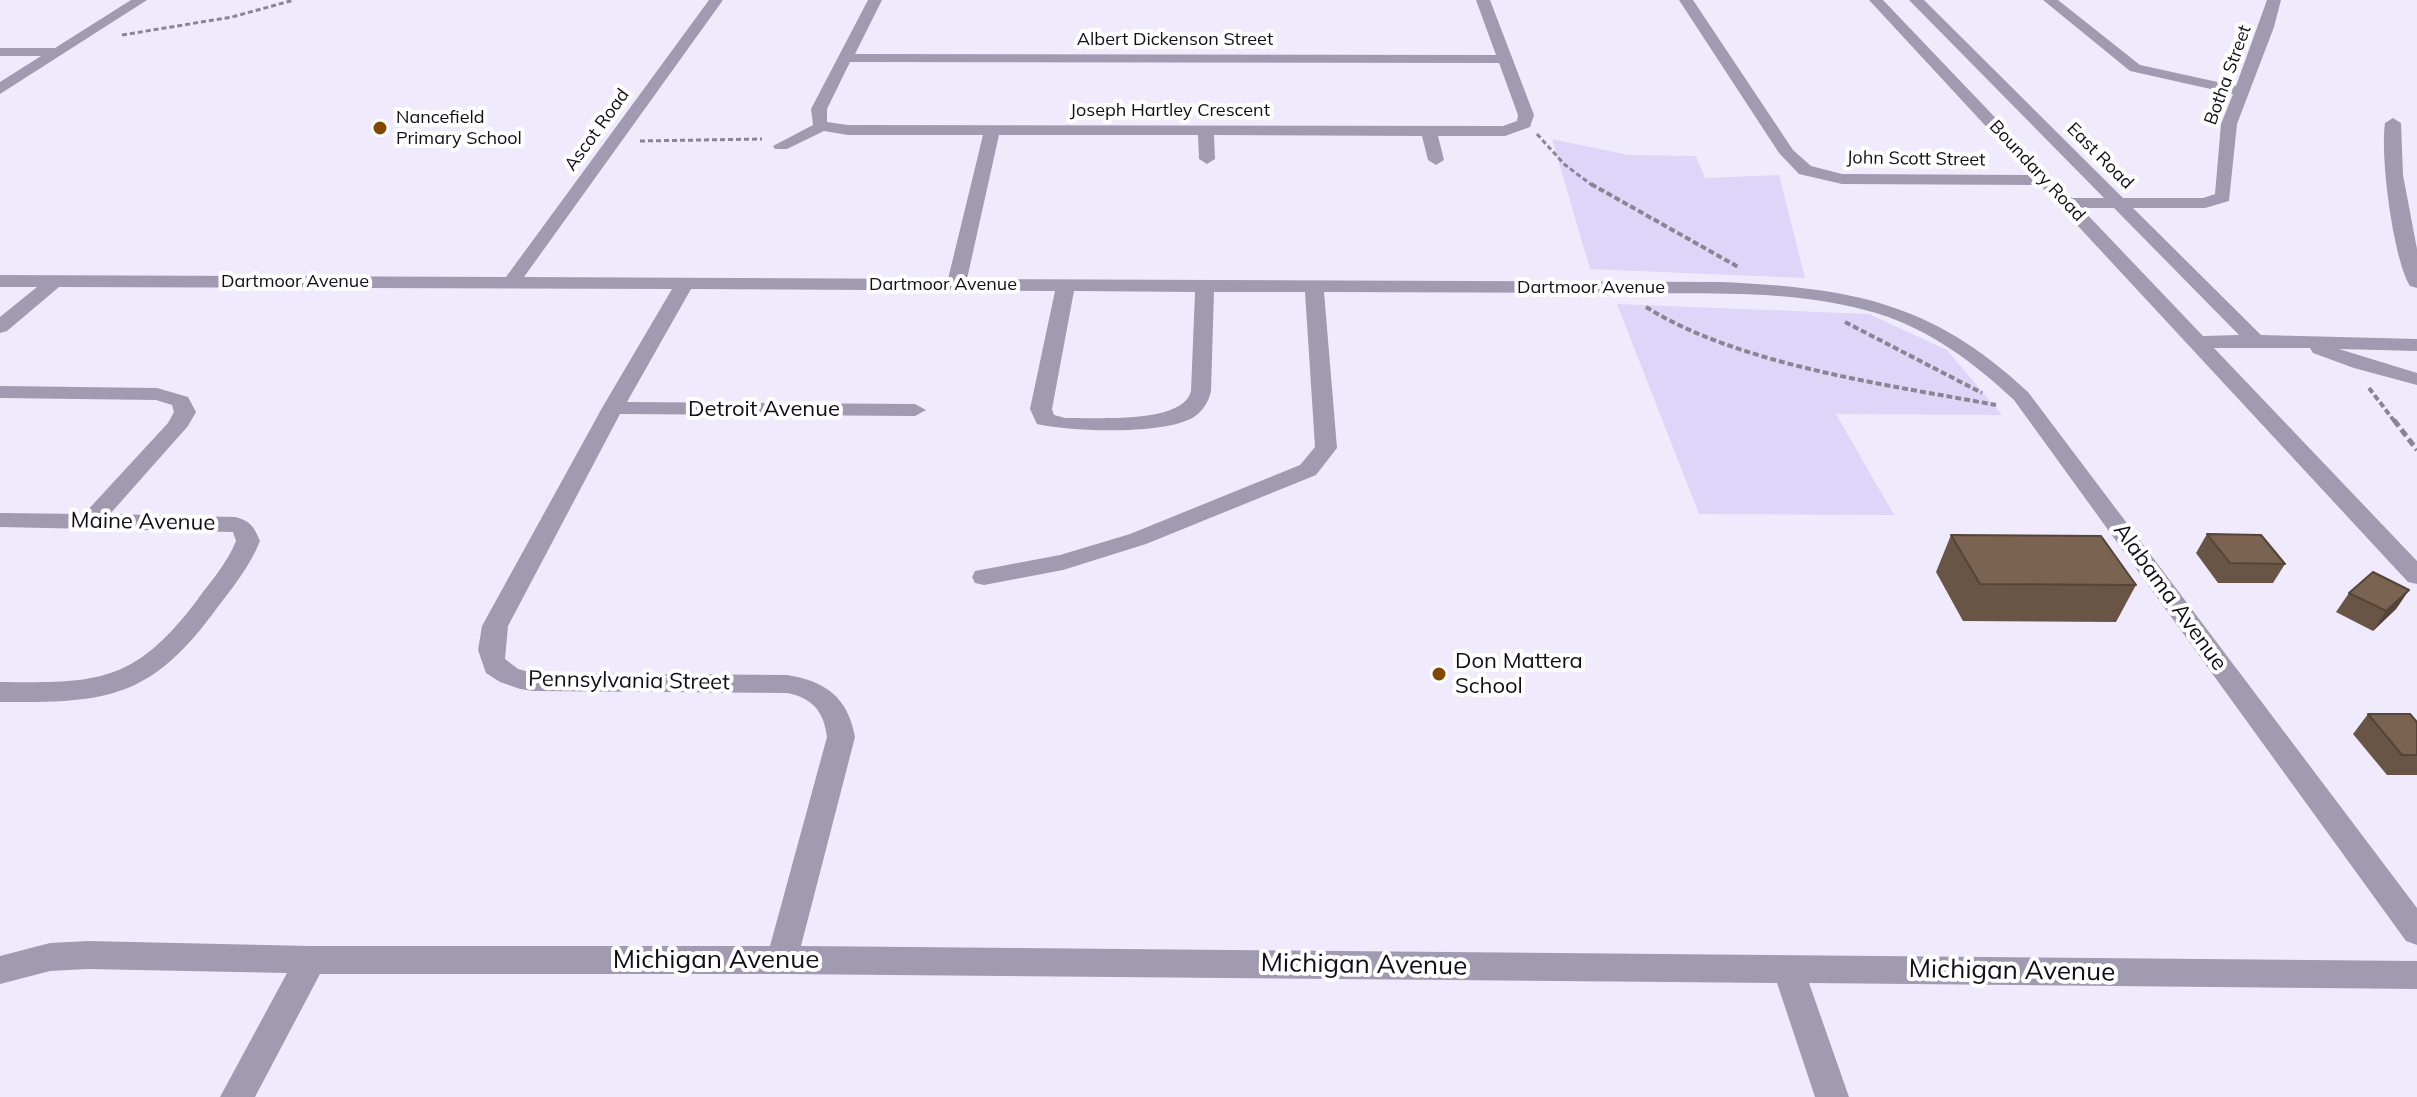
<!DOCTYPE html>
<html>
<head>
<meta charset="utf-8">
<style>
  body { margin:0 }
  canvas { display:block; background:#efebfd }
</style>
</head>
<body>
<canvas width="2417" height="1097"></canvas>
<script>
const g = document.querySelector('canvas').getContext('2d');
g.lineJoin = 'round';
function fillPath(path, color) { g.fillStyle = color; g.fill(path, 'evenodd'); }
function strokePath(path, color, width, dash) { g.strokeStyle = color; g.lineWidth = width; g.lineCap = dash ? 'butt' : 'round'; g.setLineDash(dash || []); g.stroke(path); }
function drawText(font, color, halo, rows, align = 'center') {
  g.font = font + ' Mulish,sans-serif'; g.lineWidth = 8; g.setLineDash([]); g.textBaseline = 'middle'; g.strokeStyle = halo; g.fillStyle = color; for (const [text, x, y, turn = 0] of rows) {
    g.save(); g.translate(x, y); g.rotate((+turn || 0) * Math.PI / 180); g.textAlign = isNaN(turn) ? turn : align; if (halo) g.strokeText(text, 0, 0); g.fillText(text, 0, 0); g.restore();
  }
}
fillPath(new Path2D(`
  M1552 139 1628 155 1696 156 1705 178 1779 175 1805 278 1590 269Z
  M1617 304 1869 314 1947 350 2002 415 1836 414 1894 515 1699 514Z`), '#ded5f8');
strokePath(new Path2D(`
  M122 35 232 17 294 0
  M1537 134 1564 164 1593 186
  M640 141 762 139`), '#898593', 3, [5, 3]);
strokePath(new Path2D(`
  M1591 184 1740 268
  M1646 307C1738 365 1889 385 1996 405
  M1845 322 1982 393
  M2369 388 2395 422`), '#898593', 4, [6, 3]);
strokePath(new Path2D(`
  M2394 420 2417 450`), '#898593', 5, [8, 4]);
fillPath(new Path2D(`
  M131 0H147L0 94V82L41 56H0V48H55Z
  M709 0H723L524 277 948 279 983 135H848L824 131 787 149H775L773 146 813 125 811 109 868 0H882L855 54 1496 55 1476 0H1490L1534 115 1530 127 1505 136H1438L1444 160 1436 165 1428 160 1422 136 1214 135 1215 159 1207 164 1199 159 1198 135H999L967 279 1721 282C1850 288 1931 301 2028 392L2417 908V945L2406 941 2014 400C1973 362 1931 330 1876 313 1797 289 1710 294 1628 293 1527 293 1425 292 1324 292L1337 448 1316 475 1146 544 1063 570 984 585 975 583 972 577 975 571 1060 555 1130 534 1300 465 1315 447 1305 292H1214L1211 391C1209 401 1203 411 1194 417 1165 435 1071 432 1037 424L1030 409 1055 291 691 289 627 402 915 404 926 410 915 416 620 414 508 626 505 659 518 669 533 673 787 675C825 681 848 697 855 737L801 946 2417 961V989L1809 983 1849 1097H1815L1777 983 782 974H320L255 1097H220L287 973 88 969 50 971 0 984V956L50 943 88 941 311 946H770L827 737C824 712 813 698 787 693L533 691 520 689 500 682 486 673 478 650 482 626 602 408 672 289 59 287 7 331 0 333V317L37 287H0V275L506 277ZM850 62 1499 63 1518 115 1517 121 1503 126 848 125 827 122V109ZM1074 291 1195 292 1191 391C1183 425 1093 417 1065 418L1054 415 1052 409Z
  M1679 0H1693L1793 150 1811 166 1842 174 2031 175 1869 0H1883L2072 198H2104L1909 0H1924L2123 198H2203L2215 194 2221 124 2233 94 2130 71 2043 0H2058L2140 65 2236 86 2267 0H2281L2274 27 2237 124 2229 201 2205 208H2133L2261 335 2417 339V351L2339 349 2417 373V385L2354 368 2313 353 2310 348H2214L2417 561V584L2408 582 2040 185 1842 184 1799 174 1779 153ZM2081 208H2114L2239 335 2203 336Z
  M2393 118 2401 123 2403 175 2417 249V288L2410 286C2393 257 2380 156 2385 123Z
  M0 386 157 388 188 397 196 412 188 426 110 514 235 517C251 521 254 527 260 541 250 566 233 587 217 608 151 699 107 703 0 702V682C95 683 133 684 195 603 209 583 227 564 236 541L233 532 0 527V513L84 514 168 423 174 412 172 405 156 400 0 398Z`), '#a19bb2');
fillPath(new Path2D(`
  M2207 534 2285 564 2273 583H2218L2196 553Z
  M1951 535 2136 585 2116 622 1963 621 1936 572Z
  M2409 590 2396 609 2373 631 2336 612 2349 593Z
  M2368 714 2417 722V775H2387L2353 734Z`), '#695545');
fillPath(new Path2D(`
  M2409 590 2396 609 2373 631 2386 611Z`), '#554538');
const building = new Path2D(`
  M2207 534 2261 535 2285 564 2230 563Z
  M1951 535 2101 536 2136 585 1980 584Z
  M2373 572 2409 590 2386 611 2349 593Z
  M2368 714H2410L2417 722V755H2402Z`);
fillPath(building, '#7a6350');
strokePath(building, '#554538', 2);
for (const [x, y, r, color] of [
  [380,128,8,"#824600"],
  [1439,674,8,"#824600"]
]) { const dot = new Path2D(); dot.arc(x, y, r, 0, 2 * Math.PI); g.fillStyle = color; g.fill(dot); strokePath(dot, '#fff', 3); }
drawText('18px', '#110e18', '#fff', [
  ["Albert Dickenson Street",1175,40],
  ["Botha Street",2228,75,-70],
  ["Joseph Hartley Crescent",1170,111],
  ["Ascot Road",597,130,-54],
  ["East Road",2100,156,45],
  ["John Scott Street",1916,159,1],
  ["Boundary Road",2037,171,47],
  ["Dartmoor Avenue",295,282],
  ["Dartmoor Avenue",943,285],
  ["Dartmoor Avenue",1591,288]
]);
drawText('18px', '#110e18', '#fff', [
  ["Nancefield",396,118],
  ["Primary School",396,139]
], 'left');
drawText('22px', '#110e18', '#fff', [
  ["Detroit Avenue",764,409],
  ["Maine Avenue",143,522,1],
  ["Alabama Avenue",2170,597,54],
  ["Pennsylvania Street",629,681,1]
]);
drawText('22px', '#110e18', '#fff', [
  ["Don Mattera",1455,661],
  ["School",1455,686]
], 'left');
drawText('26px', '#110e18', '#fff', [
  ["Michigan Avenue",716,960],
  ["Michigan Avenue",1364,965,1],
  ["Michigan Avenue",2012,971,1]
]);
</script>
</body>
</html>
